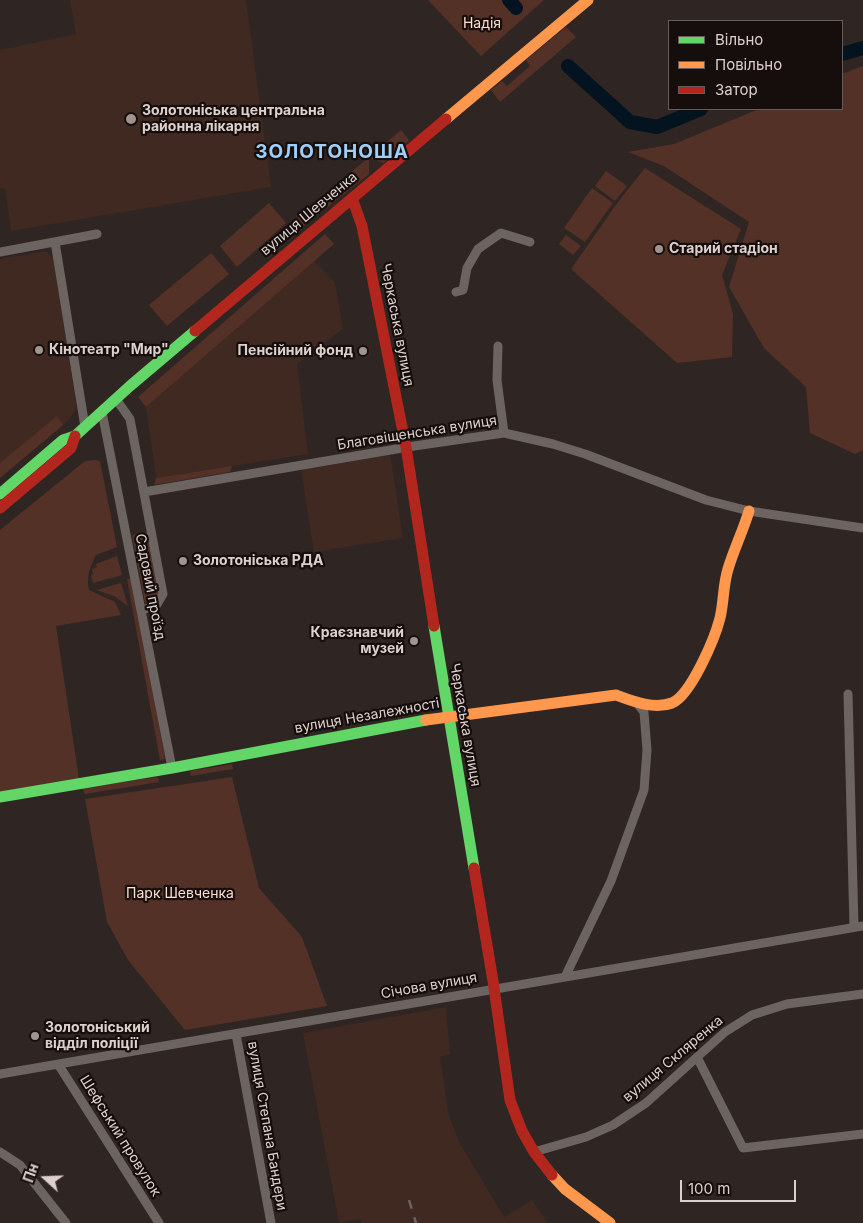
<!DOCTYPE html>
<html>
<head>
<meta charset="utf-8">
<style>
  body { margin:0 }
  #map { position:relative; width:863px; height:1223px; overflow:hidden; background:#2f2623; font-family:Inter,sans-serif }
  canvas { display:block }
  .legend { position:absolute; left:668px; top:20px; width:175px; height:90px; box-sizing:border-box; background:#160e0c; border:1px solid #665c59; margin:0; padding:6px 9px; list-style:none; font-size:15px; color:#ddd0cc }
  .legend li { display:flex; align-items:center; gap:10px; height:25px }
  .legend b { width:25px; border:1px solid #665c59 }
  .north { position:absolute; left:20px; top:1153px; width:50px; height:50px; -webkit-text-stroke:4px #160e0c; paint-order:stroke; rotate:290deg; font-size:14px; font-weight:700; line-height:20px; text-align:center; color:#ddd0cc }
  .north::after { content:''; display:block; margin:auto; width:18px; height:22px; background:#ddd0cc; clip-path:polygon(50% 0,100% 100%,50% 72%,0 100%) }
  .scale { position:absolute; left:680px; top:1180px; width:116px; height:22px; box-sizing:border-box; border:2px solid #ddd0cc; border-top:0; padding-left:6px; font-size:15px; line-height:18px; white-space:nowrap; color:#ddd0cc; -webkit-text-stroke:4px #160e0c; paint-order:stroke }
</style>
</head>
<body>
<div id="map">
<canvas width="863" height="1223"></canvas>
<ul class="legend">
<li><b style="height:6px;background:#63d668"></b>Вільно</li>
<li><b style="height:6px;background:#ff974d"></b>Повільно</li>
<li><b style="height:6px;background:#b3261e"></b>Затор</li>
</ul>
<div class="north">Пн</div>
<div class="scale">100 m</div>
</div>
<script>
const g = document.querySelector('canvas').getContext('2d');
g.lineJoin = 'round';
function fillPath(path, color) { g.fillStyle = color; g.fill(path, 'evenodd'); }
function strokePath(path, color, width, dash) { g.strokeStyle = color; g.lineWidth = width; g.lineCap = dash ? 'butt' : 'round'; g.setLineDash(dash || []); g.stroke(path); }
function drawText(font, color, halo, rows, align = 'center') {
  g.font = font + ' Inter,sans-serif'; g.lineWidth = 4.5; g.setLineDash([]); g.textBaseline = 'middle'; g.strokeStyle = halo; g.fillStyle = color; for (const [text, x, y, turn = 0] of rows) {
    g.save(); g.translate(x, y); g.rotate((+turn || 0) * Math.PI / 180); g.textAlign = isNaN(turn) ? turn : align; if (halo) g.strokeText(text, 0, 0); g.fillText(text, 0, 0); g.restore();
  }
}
fillPath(new Path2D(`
  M70 0H246L271 187 11 231 5 188 0 189V50L76 34Z
  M41 252H47L53 258 76 403V410L69 420 0 478V259Z
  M314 261 335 283 343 329 297 364 308 454 156 478 146 407Z
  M390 454 403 538 314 552 301 470Z
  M446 1007 450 1054 440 1057 448 1112 459 1142 504 1217 532 1200 548 1223H362L359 1219 339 1223 303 1033Z`), '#3f2921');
fillPath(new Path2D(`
  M428 0H544L481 56Z
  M566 27 576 37 500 102 491 90 502 81 507 86 530 66 526 60Z
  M863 66V450L855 454 810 433 806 387 764 348 729 287 749 222 664 166 628 152 674 144 759 109H842V74Z
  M401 130 409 140 384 163 369 158V174L304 226 297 218Z
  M645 168 741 229 722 275 733 314 732 357 677 363 571 269 618 202Z
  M606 171 627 186 615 201 595 186Z
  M592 188 613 203 585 242 564 228Z
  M269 203 286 223 237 267 220 246Z
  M325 234 334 244 146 407 138 397Z
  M566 235 581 246 573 255 559 244Z
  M211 253 229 274 167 326 149 305Z
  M57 416 63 425 0 478V463Z
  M95 460 100 461 117 547 96 555C90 567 86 576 89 590L115 602 121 615 56 626 79 779 0 793V530L85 461Z
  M232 466 230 472 154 485 156 478Z
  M147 532 159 592 156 601 145 603 132 535Z
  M117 556 122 575 93 583 91 575 93 574 92 569 97 567 96 564Z
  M132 578 165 759 160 760 127 579Z
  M121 583 128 606 114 596 96 590Z
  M232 764 233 769 191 776 190 771Z
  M158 777 159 782 85 794 82 788Z
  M232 777 259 888 302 937 327 1006 185 1030 128 960 107 922 85 799Z`), '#543126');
strokePath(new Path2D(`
  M509 0 516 8
  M842 54 863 48
  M568 66 630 122 657 127 701 109`), '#041320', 14);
strokePath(new Path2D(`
  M55 242 85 427
  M0 252 97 234
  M456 292 463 290 467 268 478 249 501 233 530 242
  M498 346 497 380 504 433
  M116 399 130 419 163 594 156 606 141 610
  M102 412 172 768
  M144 492 414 446 504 433 553 444 585 454 706 500 749 511 863 528
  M848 694 854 927
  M565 977 611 881 644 790 647 750 644 712 636 702
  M236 1034 271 1223
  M697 1057 743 1148 863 1134
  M58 1064 159 1223
  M0 1074 863 926
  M0 1152 20 1165 66 1223
  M534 1152 586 1137 613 1125 646 1103 725 1032 752 1015 787 1004 863 994`), '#6c6461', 9);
strokePath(new Path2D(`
  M0 494 63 440 75 436 130 386 195 331
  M434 626 474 868
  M0 797 172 768 426 720`), '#63d668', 11);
strokePath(new Path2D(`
  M446 119 588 0
  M426 720 616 695C632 701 654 710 672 703 691 695 715 638 720 618 724 601 723 585 728 569 734 549 743 531 749 511
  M552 1175 565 1189 610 1223`), '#ff974d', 11);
strokePath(new Path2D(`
  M352 198 362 226 406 447 434 626
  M195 331 446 119
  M0 508 71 448 75 436
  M474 868 493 981 510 1100 522 1131 534 1152 552 1175`), '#b3261e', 11);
strokePath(new Path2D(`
  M409 1200 416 1223`), '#6b6361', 2.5, [9, 9]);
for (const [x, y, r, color] of [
  [131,119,6,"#a09491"],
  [659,249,5,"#a09491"],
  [39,350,5,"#a09491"],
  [363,351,5,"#a09491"],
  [183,561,5,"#a09491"],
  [414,641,5,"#a09491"],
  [35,1036,5,"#a09491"]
]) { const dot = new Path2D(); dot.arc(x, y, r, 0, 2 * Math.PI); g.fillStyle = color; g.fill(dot); strokePath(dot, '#160e0c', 2); }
drawText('14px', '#fedcd1', '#160e0c', [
  ["Надія",482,24],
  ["Парк Шевченка",180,894]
]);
drawText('bold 14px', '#ddd0cc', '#160e0c', [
  ["Золотоніська центральна",142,111],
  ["районна лікарня",142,127],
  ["Старий стадіон",669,249],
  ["Кінотеатр \"Мир\"",49,350],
  ["Пенсійний фонд",353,351,"right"],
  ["Золотоніська РДА",193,561],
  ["Краєзнавчий",404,633,"right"],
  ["музей",404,649,"right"],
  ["Золотоніський",45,1028],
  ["відділ поліції",45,1044]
], 'left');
drawText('14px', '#ddd0cc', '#160e0c', [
  ["вулиця Шевченка",309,214,-40],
  ["Черкаська вулиця",397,325,79],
  ["Благовіщенська вулиця",417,433,-9],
  ["Садовий проїзд",150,587,79],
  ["вулиця Незалежності",367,716,-10],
  ["Черкаська вулиця",465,725,80],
  ["Січова вулиця",429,986,-10],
  ["вулиця Скляренка",673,1059,-40],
  ["вулиця Степана Бандери",267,1126,80],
  ["Шефський провулок",120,1136,58]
]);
g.letterSpacing = '1px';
drawText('bold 19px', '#9dcffa', '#160e0c', [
  ["ЗОЛОТОНОША",332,152]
]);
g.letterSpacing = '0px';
</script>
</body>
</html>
